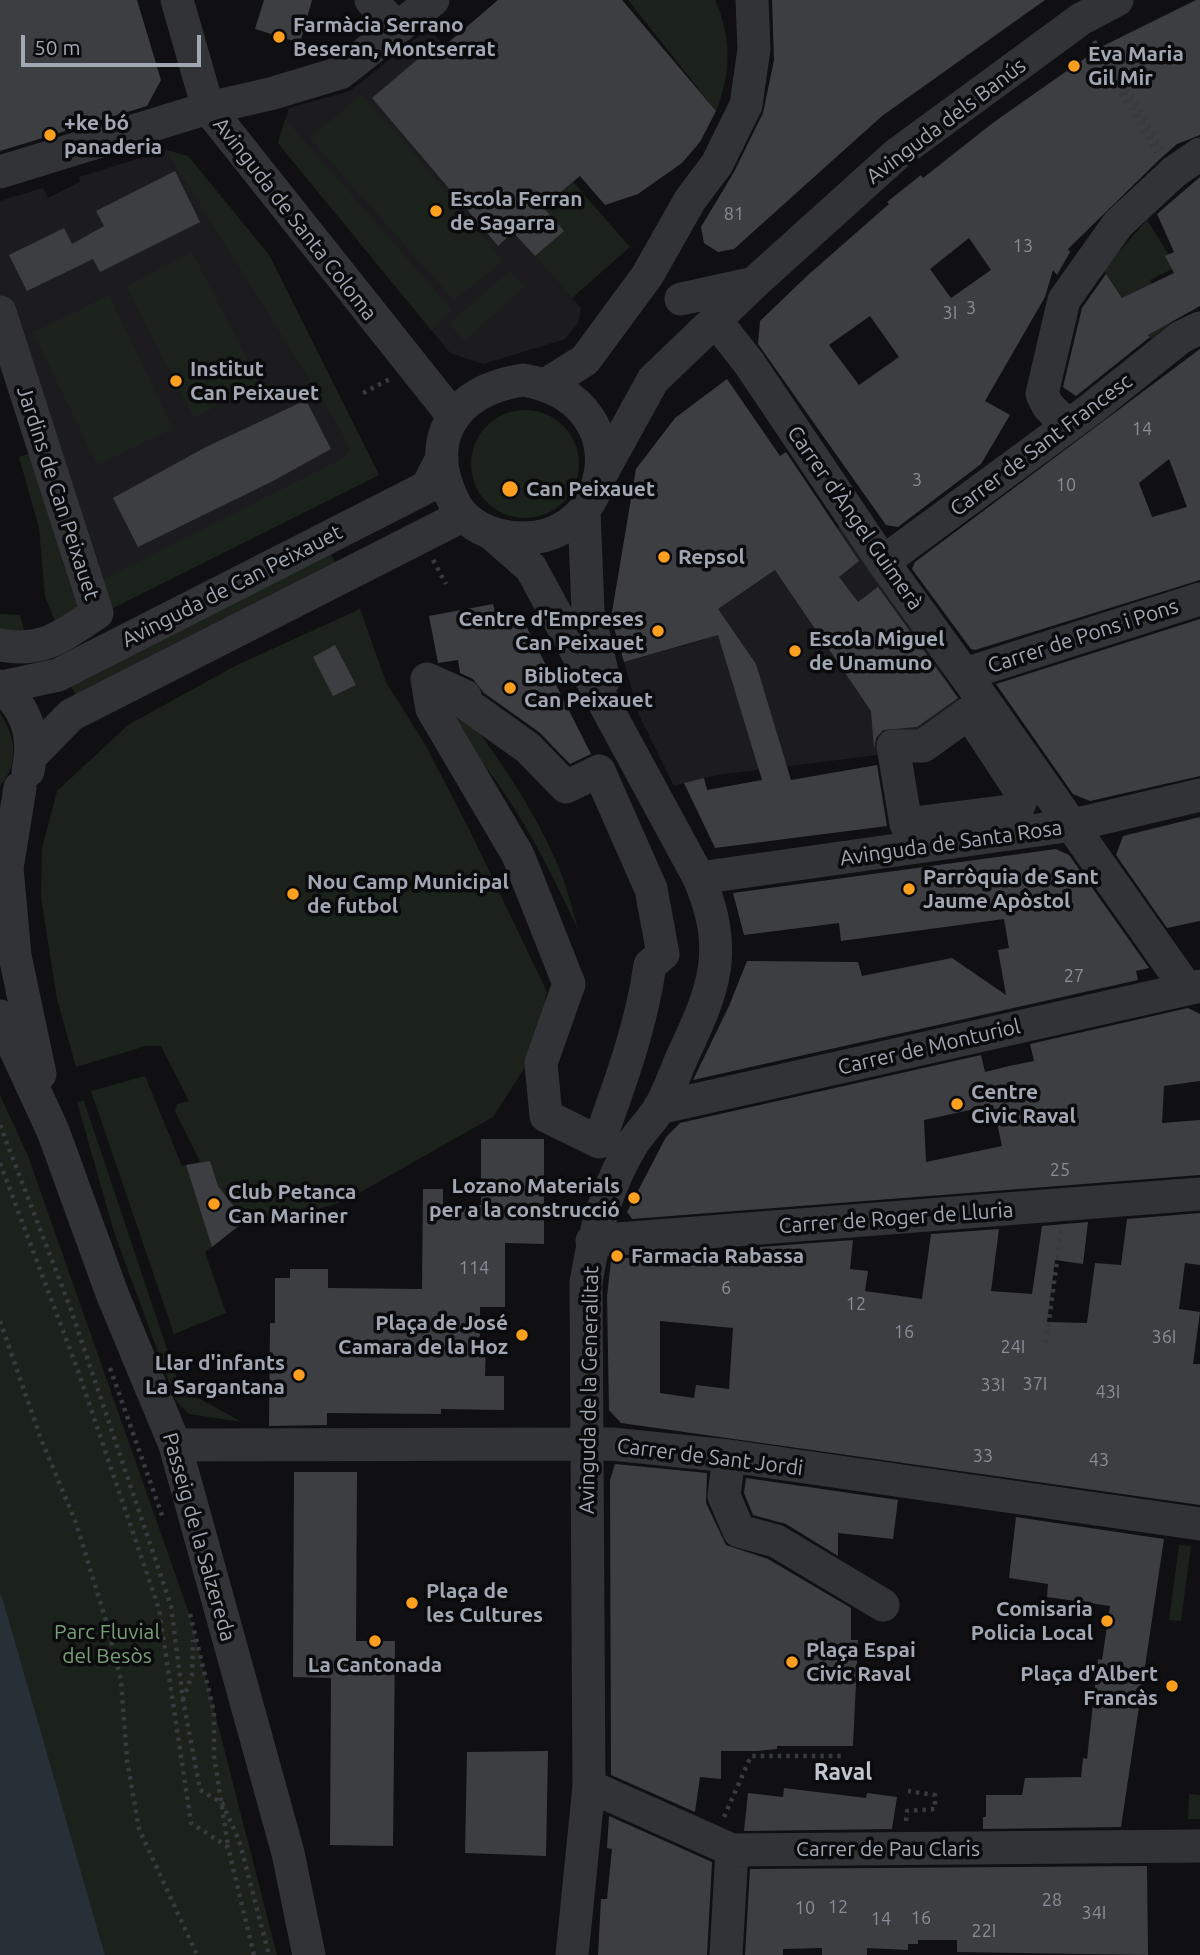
<!DOCTYPE html>
<html>
<head>
<meta charset="utf-8">
<style>
  body { margin:0 }
  #map { position:relative; width:1200px; height:1955px; overflow:hidden; background:#101012; font-family:Ubuntu,sans-serif }
  canvas { display:block }
  .scale { position:absolute; left:21px; top:35px; width:180px; height:32px; box-sizing:border-box; border:4px solid #a1a8b4; border-top:0; padding-left:9px; font-size:21px; line-height:24px; white-space:nowrap; color:#a1a8b4; -webkit-text-stroke:5px #0b0b0d; paint-order:stroke }
</style>
</head>
<body>
<div id="map">
<canvas width="1200" height="1955"></canvas>
<div class="scale">50 m</div>
</div>
<script>
const g = document.querySelector('canvas').getContext('2d');
g.lineJoin = 'round';
function fillPath(path, color) { g.fillStyle = color; g.fill(path, 'evenodd'); }
function strokePath(path, color, width, dash) { g.strokeStyle = color; g.lineWidth = width; g.lineCap = dash ? 'butt' : 'round'; g.setLineDash(dash || []); g.stroke(path); }
function drawText(font, color, halo, rows, align = 'center') {
  g.font = font + ' Ubuntu,sans-serif'; g.lineWidth = 7; g.setLineDash([]); g.textBaseline = 'middle'; g.strokeStyle = halo; g.fillStyle = color; for (const [text, x, y, turn = 0] of rows) {
    g.save(); g.translate(x, y); g.rotate((+turn || 0) * Math.PI / 180); g.textAlign = isNaN(turn) ? turn : align; if (halo) g.strokeText(text, 0, 0); g.fillText(text, 0, 0); g.restore();
  }
}
fillPath(new Path2D(`
  M429 28 564 190 514 232 581 308 578 323 565 339 483 364 450 353 278 143 289 108 350 91Z
  M166 150 188 156 269 255 379 475 111 609 0 312V201L43 188 48 198 80 182 79 177Z
  M841 526 969 713 886 754 717 775 674 786 639 715 624 662 703 640 698 622Z`), '#1c1c1f');
fillPath(new Path2D(`
  M628 0H715C732 36 731 75 716 111Z
  M361 95 417 157 503 261 454 300 310 138Z
  M285 119 452 310 431 330 278 143Z
  M166 150 188 156 269 255 379 475 111 609 100 581 345 457 350 450 338 425Z
  M573 182 630 247 572 298 514 232Z
  M1147 220 1169 255 1166 257 1172 269 1150 280 1171 323 1151 339 1103 270Z
  M192 252 260 384 194 418 126 286Z
  M510 271 524 287 464 341 449 324Z
  M109 295 173 429 97 465 33 332Z
  M471 464a54 54 0 1 1 108 0a54 54 0 1 1-108 0Z
  M42 449 97 613 60 634 45 596 39 528 19 457Z
  M328 549 336 564 77 697 68 681Z
  M360 609 386 682 426 746 471 833 547 992 534 1053 493 1117 345 1201 271 1223 248 1219 205 1252 226 1313 174 1334 91 1091 145 1076 182 1166 200 1162 175 1111 177 1104 189 1101 161 1046H146L76 1067 57 999 41 898 42 848 57 791 128 725 237 665Z
  M0 614 20 615 29 649 0 645Z
  M432 709 463 711C498 757 532 806 555 859 566 881 571 907 579 931 540 849 501 770 432 709Z
  M0 713C16 737 20 763 0 786Z
  M0 1095 28 1156 190 1616 277 1955H105L0 1593Z
  M84 1101 180 1388 242 1422 189 1414 176 1401 114 1232 77 1102Z
  M1179 1545 1191 1546 1181 1621 1169 1620Z
  M1189 1794 1200 1795V1819H1188Z`), '#1a221b');
fillPath(new Path2D(`
  M0 1593 4 1604 105 1955H0Z`), '#263036');
fillPath(new Path2D(`
  M0 0H137L161 80 147 106 0 151Z
  M264 0H312L300 43 255 29Z
  M498 0H622L716 111 700 142 682 163 638 194 605 205 580 176 543 207 564 231 535 256 513 232 498 246 372 98 438 42 443 47Z
  M772 0H1045L882 116 734 249 718 252 704 243 701 227 734 172 763 113 774 60Z
  M1196 0H1200V135L1177 144 1161 158 1068 249 1070 252 1057 275 1053 270 1045 297 985 401 1010 415 981 464 898 527 886 525 758 344 760 321 808 275 889 204 887 202 921 175 923 178 994 122 1101 47ZM969 238 991 270 951 298 930 269ZM870 316 899 357 859 385 829 345Z
  M175 171 200 222 100 272 93 259 27 291 9 255 64 228 72 244 104 226 96 211Z
  M1200 177V306L1148 335 1150 337 1076 396 1063 387 1082 308 1106 274 1122 298 1174 273 1165 256 1174 252 1157 214Z
  M1200 349V580L975 650 971 649 912 569 915 562ZM1169 459 1187 507 1152 517 1139 483Z
  M727 379 780 456 786 452 859 561 839 577 858 602 878 587 958 698 917 727 883 730 876 738 874 749 871 711 775 570 718 609 756 664 791 780 877 765 887 826 715 848 684 783 704 778 707 790 762 780 718 635 624 662 611 618 636 469 675 418Z
  M306 400 331 449 271 482 138 547 113 498 206 447Z
  M493 604 497 620 521 616 591 754 570 764 539 732 484 693 473 679 460 673 458 660 438 663 429 616Z
  M1200 619V776L1090 801 1073 794 996 684Z
  M335 645 356 685 333 696 313 657Z
  M1200 817V921L1167 928 1116 855 1123 836Z
  M1056 849 1069 855 1149 968 1136 971 1138 980 693 1080 729 1006 747 961 858 962 862 976 952 958 1006 995 998 950 1009 948 1004 919 841 941 839 923 744 935 733 893Z
  M1188 1008 1200 1014V1081L1164 1086 1162 1123 1200 1120V1175L632 1219 627 1212 666 1137 680 1123 981 1055 985 1072 1009 1066 1034 1061 1030 1044ZM993 1105 1002 1146 926 1162 924 1120Z
  M481 1139H544V1244L505 1243V1307H480V1343H486L485 1376H504V1410L441 1409V1414L327 1413V1425L269 1426 270 1323H275V1278H290V1269H328V1288L422 1289 423 1189H443V1205H481Z
  M210 1161 218 1186 243 1218 239 1222 241 1224 212 1247 186 1165Z
  M1200 1213V1265L1185 1263 1179 1309 1200 1312 1193 1364H1200V1505L621 1423 609 1410 607 1296 611 1261 614 1259 713 1251 712 1263 758 1267 760 1247 853 1240 850 1269 868 1271 865 1291 922 1299 931 1234 999 1229 991 1291 1032 1294 1042 1226 1088 1222 1083 1264 1055 1260 1047 1322 1087 1323 1095 1263 1121 1265 1127 1219ZM660 1321 733 1328 729 1389 696 1385 694 1398 660 1393Z
  M615 1464 707 1473 706 1503 726 1545 768 1559 851 1608V1640H858L853 1746H777V1749L757 1751H721V1779L700 1777 695 1812 611 1775 610 1480Z
  M294 1472H357L356 1641H395L393 1846 330 1845 331 1678 293 1677Z
  M746 1478 898 1500 893 1539 838 1533V1556L786 1524 753 1515 744 1493Z
  M1016 1517 1164 1539 1121 1827 983 1829V1817H986V1795H1022L1025 1778 1081 1777 1083 1758 1087 1759 1098 1659 1102 1660 1110 1606 1047 1597 1048 1584 1009 1578Z
  M548 1751 546 1856 465 1853 467 1752Z
  M784 1788 866 1798 867 1793 897 1797 892 1829 744 1831 748 1793 783 1797Z
  M609 1816 712 1862 707 1955H598L601 1899H607L612 1849 607 1848Z
  M1147 1866 1148 1955 957 1952V1940H918V1944H908V1950L867 1948V1955H822V1948L783 1949V1955H745L750 1869Z`), '#3c3e42');
strokePath(new Path2D(`
  M1094 41 1160 151
  M1098 48 1104 49 1162 148
  M1097 49 1096 52 1156 153
  M363 393 390 379
  M433 560 446 584
  M0 1125 70 1307 171 1606 183 1700 200 1790 222 1803 239 1840 269 1955
  M0 1163 77 1368 159 1609 191 1823 228 1847 254 1955
  M0 1321 41 1439 76 1523 106 1621 121 1680 127 1760 139 1829 197 1955
  M1046 1343 1061 1230
  M110 1368 163 1518
  M190 1614 214 1712V1756L228 1846
  M183 1700 192 1675 193 1640
  M724 1817 751 1756H843
  M906 1821 907 1811 935 1809V1795L908 1791`), '#373a3e', 4.5, [3.5, 5]);
strokePath(new Path2D(`
  M177 0 208 108 453 416
  M371 0 397 28
  M0 172 208 108 270 94 340 73 433 0
  M681 299 754 283
  M0 312 97 613C62 636 43 653 0 645
  M716 321 749 363 883 562 989 708 1187 989
  M523 380C649 401 610 562 499 535 482 531 465 521 456 506 421 441 453 390 523 380Z
  M547 384 585 360 647 276 690 200 717 164 746 105 754 49 752 0
  M1068 426 1048 406 1042 394 1064 300 1118 224 1174 172 1200 154
  M599 478 653 380 754 283 897 154 1081 19 1117 0
  M584 511 588 611 604 680
  M491 533 531 568 699 878C730 950 714 989 683 1055 675 1073 669 1092 659 1109 651 1121 641 1131 633 1143 608 1184 593 1236 586 1283L589 1786 572 1955
  M883 562 1091 409 1181 337 1200 328
  M965 674 1200 599
  M427 679 465 696 461 700 528 748 566 787 599 771 651 889 663 954 650 965C641 1028 620 1083 599 1142L546 1116 541 1063 569 984 518 855 432 709Z
  M0 686C27 708 36 737 28 771
  M2 687 58 675 427 487 442 458
  M969 713 1023 795 1017 810 906 824 893 746H923Z
  M32 755 71 715 462 516
  M20 788 7 868 15 956 40 1074
  M699 878 1073 825 1200 795
  M0 1016 53 1131 113 1296 175 1445 288 1853 309 1955
  M659 1108 1200 986
  M592 1241 1200 1194
  M175 1445 612 1444 729 1456 1200 1524
  M729 1456 724 1496 739 1531 776 1541 883 1605
  M589 1786 732 1850 1200 1846
  M726 1955 732 1850`), '#313337', 33);
for (const [x, y, r, color] of [
  [279,37,7,"#fc9f1e"],
  [1074,66,7,"#fc9f1e"],
  [50,135,7,"#fc9f1e"],
  [436,211,7,"#fc9f1e"],
  [176,381,7,"#fc9f1e"],
  [510,489,9,"#fc9f1e"],
  [664,557,7,"#fc9f1e"],
  [658,631,7,"#fc9f1e"],
  [795,651,7,"#fc9f1e"],
  [510,688,7,"#fc9f1e"],
  [909,889,7,"#fc9f1e"],
  [293,894,7,"#fc9f1e"],
  [957,1104,7,"#fc9f1e"],
  [634,1198,7,"#fc9f1e"],
  [214,1204,7,"#fc9f1e"],
  [617,1256,7,"#fc9f1e"],
  [522,1335,7,"#fc9f1e"],
  [299,1375,7,"#fc9f1e"],
  [412,1603,7,"#fc9f1e"],
  [1107,1621,7,"#fc9f1e"],
  [375,1641,7,"#fc9f1e"],
  [792,1662,7,"#fc9f1e"],
  [1172,1686,7,"#fc9f1e"]
]) { const dot = new Path2D(); dot.arc(x, y, r, 0, 2 * Math.PI); g.fillStyle = color; g.fill(dot); strokePath(dot, '#0b0b0d', 2.5); }
drawText('18px', '#888e98', null, [
  ["81",734,214],
  ["13",1023,246],
  ["3",971,308],
  ["3I",950,313],
  ["14",1142,429],
  ["3",917,480],
  ["10",1066,485],
  ["27",1074,976],
  ["25",1060,1170],
  ["114",474,1268],
  ["6",726,1288],
  ["12",856,1304],
  ["16",904,1332],
  ["36I",1164,1337],
  ["24I",1013,1347],
  ["37I",1035,1384],
  ["33I",993,1385],
  ["43I",1108,1392],
  ["33",983,1456],
  ["43",1099,1460],
  ["28",1052,1900],
  ["12",838,1907],
  ["10",805,1908],
  ["34I",1094,1913],
  ["16",921,1918],
  ["14",881,1919],
  ["22I",984,1931]
]);
drawText('bold 21px', '#a1a8b4', '#0b0b0d', [
  ["Farmàcia Serrano",293,25],
  ["Beseran, Montserrat",293,49],
  ["Eva Maria",1088,54],
  ["Gil Mir",1088,78],
  ["+ke bó",64,123],
  ["panaderia",64,147],
  ["Escola Ferran",450,199],
  ["de Sagarra",450,223],
  ["Institut",190,369],
  ["Can Peixauet",190,393],
  ["Can Peixauet",526,489],
  ["Repsol",678,557],
  ["Centre d'Empreses",644,619,"right"],
  ["Can Peixauet",644,643,"right"],
  ["Escola Miguel",809,639],
  ["de Unamuno",809,663],
  ["Biblioteca",524,676],
  ["Can Peixauet",524,700],
  ["Parròquia de Sant",923,877],
  ["Jaume Apòstol",923,901],
  ["Nou Camp Municipal",307,882],
  ["de futbol",307,906],
  ["Centre",971,1092],
  ["Civic Raval",971,1116],
  ["Lozano Materials",620,1186,"right"],
  ["per a la construcció",620,1210,"right"],
  ["Club Petanca",228,1192],
  ["Can Mariner",228,1216],
  ["Farmacia Rabassa",631,1256],
  ["Plaça de José",508,1323,"right"],
  ["Camara de la Hoz",508,1347,"right"],
  ["Llar d'infants",285,1363,"right"],
  ["La Sargantana",285,1387,"right"],
  ["Plaça de",426,1591],
  ["les Cultures",426,1615],
  ["Comisaria",1093,1609,"right"],
  ["Policia Local",1093,1633,"right"],
  ["Plaça Espai",806,1650],
  ["Civic Raval",806,1674],
  ["La Cantonada",375,1665,"center"],
  ["Plaça d'Albert",1158,1674,"right"],
  ["Francàs",1158,1698,"right"]
], 'left');
drawText('21px', '#a1a8b4', '#0b0b0d', [
  ["Avinguda dels Banús",946,121,-37],
  ["Avinguda de Santa Coloma",295,219,52],
  ["Carrer de Sant Francesc",1041,445,-37],
  ["Jardins de Can Peixauet",58,493,72],
  ["Carrer d'Àngel Guimerà",855,518,55],
  ["Avinguda de Can Peixauet",232,586,-27],
  ["Carrer de Pons i Pons",1083,636,-18],
  ["Avinguda de Santa Rosa",951,843,-8],
  ["Carrer de Monturiol",929,1047,-13],
  ["Carrer de Roger de Lluria",896,1218,-4],
  ["Avinguda de la Generalitat",589,1390,-89],
  ["Carrer de Sant Jordi",710,1457,7],
  ["Passeig de la Salzereda",199,1537,74],
  ["Carrer de Pau Claris",888,1849]
]);
drawText('21px', '#77a076', '#0b0b0d', [
  ["Parc Fluvial",107,1632],
  ["del Besòs",107,1656]
]);
drawText('bold 23px', '#c2c6cf', '#0b0b0d', [
  ["Raval",843,1772]
]);
</script>
</body>
</html>
